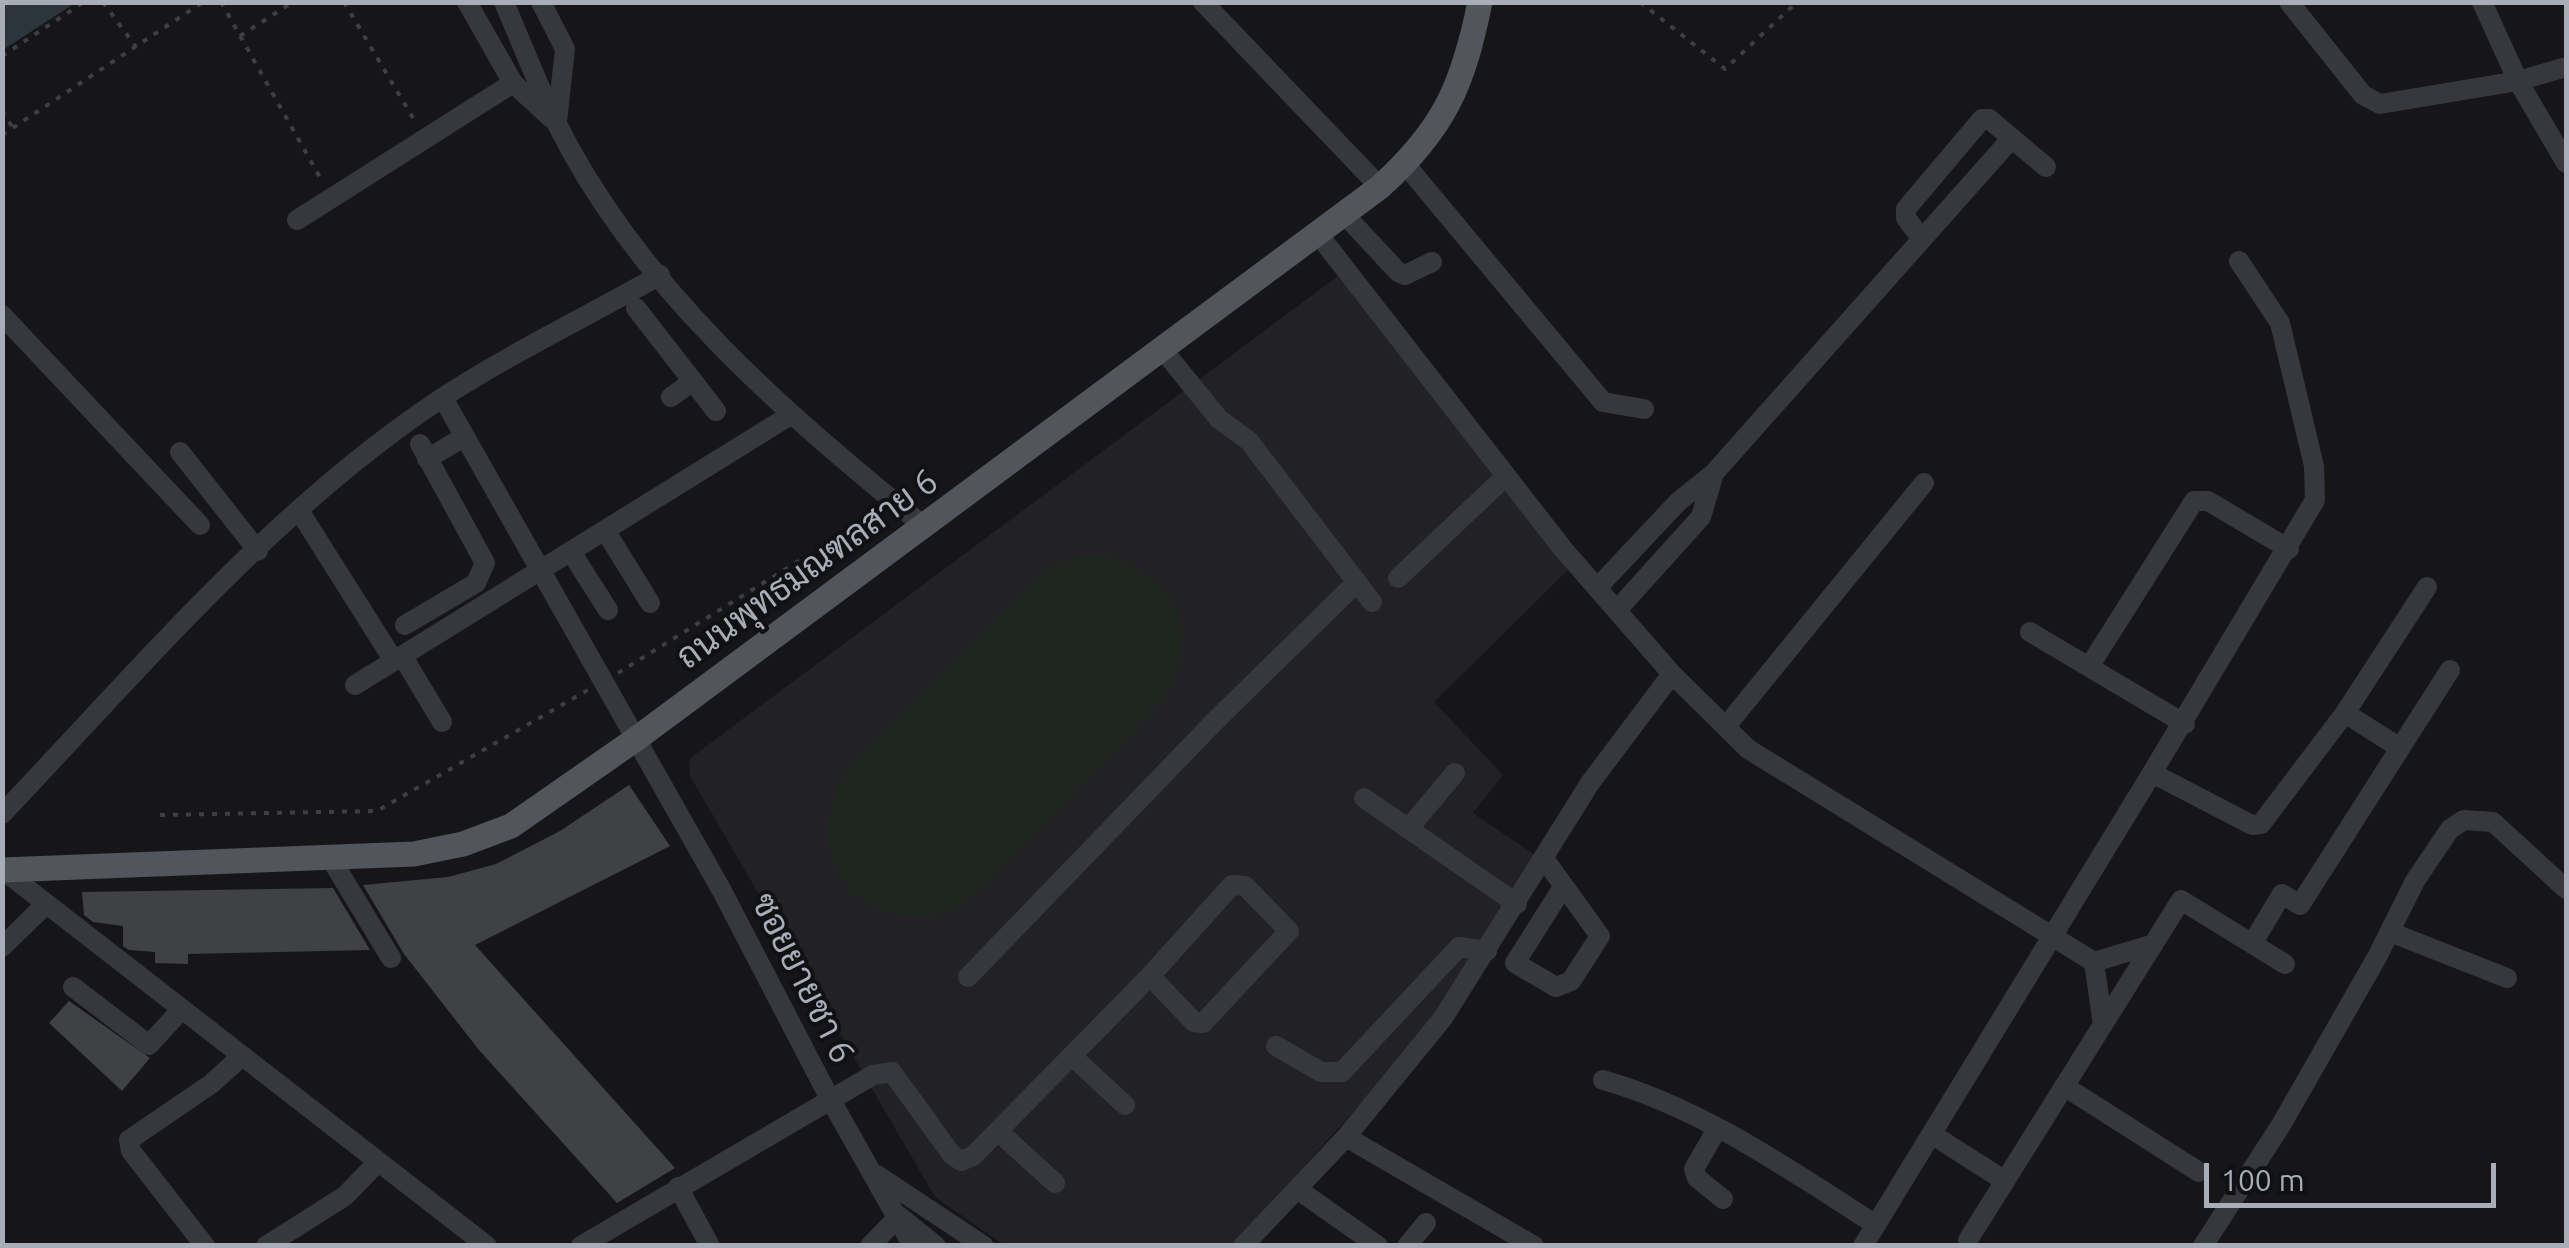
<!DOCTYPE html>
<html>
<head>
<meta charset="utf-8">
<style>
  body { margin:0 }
  #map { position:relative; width:2569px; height:1248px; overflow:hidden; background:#161618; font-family:Ubuntu,sans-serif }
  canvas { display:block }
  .frame { position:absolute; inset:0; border:5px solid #a8adb8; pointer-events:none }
  .scale { position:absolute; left:2204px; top:1163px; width:292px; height:45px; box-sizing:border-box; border:5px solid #a8adb8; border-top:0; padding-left:12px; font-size:30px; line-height:35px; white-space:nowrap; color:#a8adb8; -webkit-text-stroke:8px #111113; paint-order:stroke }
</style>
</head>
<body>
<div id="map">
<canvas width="2569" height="1248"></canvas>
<div class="frame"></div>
<div class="scale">100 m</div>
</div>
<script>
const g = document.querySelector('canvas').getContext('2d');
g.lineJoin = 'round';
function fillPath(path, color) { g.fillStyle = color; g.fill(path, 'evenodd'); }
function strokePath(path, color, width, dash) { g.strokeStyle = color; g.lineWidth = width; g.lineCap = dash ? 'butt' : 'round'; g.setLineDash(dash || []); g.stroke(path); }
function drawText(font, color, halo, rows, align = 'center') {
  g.font = font + ' Ubuntu,Sarabun,sans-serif'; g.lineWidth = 8; g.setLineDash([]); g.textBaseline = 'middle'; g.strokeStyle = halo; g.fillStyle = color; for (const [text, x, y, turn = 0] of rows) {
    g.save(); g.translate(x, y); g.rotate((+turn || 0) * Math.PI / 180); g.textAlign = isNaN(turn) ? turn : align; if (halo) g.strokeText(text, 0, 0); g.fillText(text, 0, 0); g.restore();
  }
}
fillPath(new Path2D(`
  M1338 276 1569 569 1434 702 1503 775 1473 813 1535 855 1419 1040 1232 1245H1004L935 1197 690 776 689 759Z`), '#222225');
fillPath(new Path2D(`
  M1110 556C1183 587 1202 629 1163 701L984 886C973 894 959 908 946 912 851 936 795 844 850 767L1046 570 1074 558Z`), '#1e261f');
fillPath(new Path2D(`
  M3 2H75V3L3 50Z`), '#2c353c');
fillPath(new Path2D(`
  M629 785 670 846 475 945 675 1168 617 1203 479 1050 404 954 363 885 448 877 496 864 560 831Z
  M333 888 370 950 188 954V964L155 963V952L129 950 123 946V926L93 922 84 915 82 892Z
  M69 1001 150 1058 122 1091 49 1023Z`), '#404145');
strokePath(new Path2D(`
  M103 2 136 47
  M221 2 322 181
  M344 2 416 123
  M1640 2 1725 69 1797 2
  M240 36 293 2
  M2 56 84 2
  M2 111 13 128
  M2 135 203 2
  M618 673 868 518
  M160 815 377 811 588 690`), '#3d3f44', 4, [5, 8]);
strokePath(new Path2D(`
  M467 2 513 83 551 118
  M504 2C521 42 537 83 556 122 638 288 784 412 925 527
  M541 2 565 49 557 121
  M1203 2 1380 187
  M2289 2 2363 95 2380 104 2518 81 2566 67
  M2482 2 2518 81 2566 163
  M1405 164 1603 402 1644 409
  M1345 215 1398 272 1405 275 1432 262
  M297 220 513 83
  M1318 234 1563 549 1672 674 1748 749 2094 962
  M1921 238 1906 218V209L1982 119H1989L2046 167
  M636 308 716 411
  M2 315 200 525
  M1163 350 1219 419 1249 441 1372 602
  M671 397 693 381
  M443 398 722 891 829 1097 913 1246
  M180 452 258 551
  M427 459 464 437
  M300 512 394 661
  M605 530 650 603
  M571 552 608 610
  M1398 578 1506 476
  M1597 588 1678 502 1714 473 2012 138
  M1617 610 1701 517 1714 473
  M405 625 476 583 485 563 420 444
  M2030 632 2185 724
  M403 657 442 722
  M2089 667 2194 501H2208L2289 549
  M355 685 789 416
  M2345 713 2400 748
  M1727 725 1924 483
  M2152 773 2315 500 2314 466 2280 323 2239 261
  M1364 798 1517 904
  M2 814C139 670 275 508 442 398 511 353 588 316 660 275
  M1408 829 1455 773
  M331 859 391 958
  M1545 860 1600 936 1571 981 1556 987 1515 963 1563 887
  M3 870 487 1246
  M2390 932 2507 978
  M2252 944 2282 894 2300 905 2450 670
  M2 947 46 904
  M968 977 1216 720 1357 582
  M73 987 149 1045 181 1010
  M2103 1025 2094 962 2154 944
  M1276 1046 1321 1072H1342L1459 947 1487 951
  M1072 1056 1125 1105
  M1603 1080C1702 1108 1790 1170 1876 1225
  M2064 1086 2199 1172
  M1717 1129 1694 1169 1697 1178 1723 1199
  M1000 1133 1055 1183
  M1933 1135 2005 1181
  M1346 1137 1534 1246
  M877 1175 984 1246
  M678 1187 710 1246
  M1297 1189 1378 1246
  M1968 1240 2181 900 2285 964
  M205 1246 131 1151 129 1140 211 1084 241 1057
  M266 1246 345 1196 378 1162
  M581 1246 873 1075 892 1072 952 1155 961 1161 973 1156 1150 976 1232 885 1245 886 1289 931 1203 1023 1194 1022 1150 976
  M870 1246 899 1216 936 1246
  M1243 1246 1346 1137 1443 1018 1590 783 1672 674
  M1407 1246 1426 1223
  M1863 1246 2152 773 2252 825 2261 824 2345 713 2427 587
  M2203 1246 2281 1125 2377 957 2415 881 2450 829 2464 820 2493 822 2566 889`), '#37383d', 20);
strokePath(new Path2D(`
  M2 870 414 854 463 844 511 826 636 739 1380 187C1444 129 1463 86 1480 2`), '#53555c', 25);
drawText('35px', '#a8adb8', '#111113', [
  ["ถนนพุทธมณฑลสาย 6",807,569,-36],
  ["ซอยยายชา 6",803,978,63]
]);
</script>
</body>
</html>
